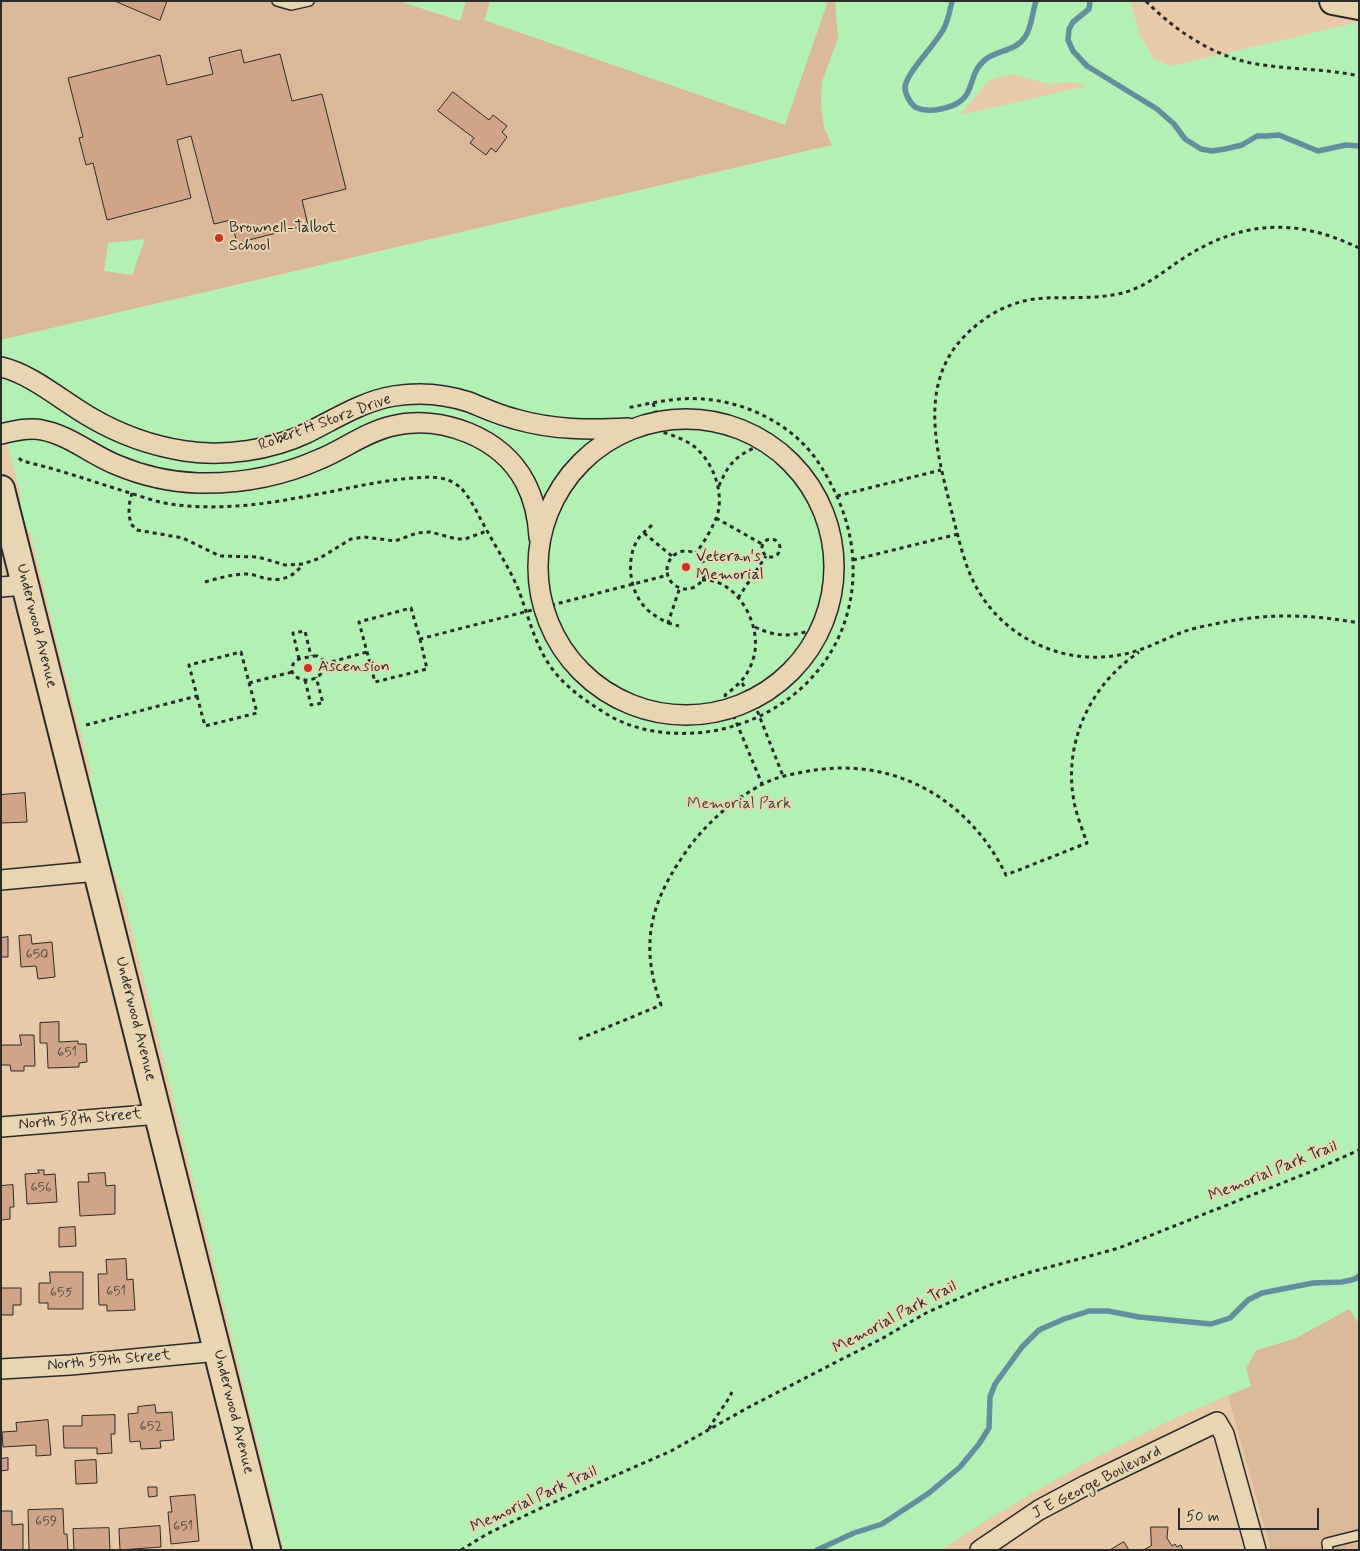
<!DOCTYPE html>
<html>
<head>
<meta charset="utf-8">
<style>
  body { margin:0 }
  #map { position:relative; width:1360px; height:1551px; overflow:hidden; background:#e7caa9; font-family:Mynerve,sans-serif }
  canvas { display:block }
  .frame { position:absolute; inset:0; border:2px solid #2b2b2b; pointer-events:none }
  .scale { position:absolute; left:1178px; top:1508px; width:141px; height:22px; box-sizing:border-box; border:2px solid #2b2b2b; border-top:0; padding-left:6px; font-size:15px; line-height:18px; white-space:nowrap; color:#2b2b2b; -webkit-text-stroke:4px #e9d5b3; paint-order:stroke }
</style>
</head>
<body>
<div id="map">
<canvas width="1360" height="1551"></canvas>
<div class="frame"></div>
<div class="scale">50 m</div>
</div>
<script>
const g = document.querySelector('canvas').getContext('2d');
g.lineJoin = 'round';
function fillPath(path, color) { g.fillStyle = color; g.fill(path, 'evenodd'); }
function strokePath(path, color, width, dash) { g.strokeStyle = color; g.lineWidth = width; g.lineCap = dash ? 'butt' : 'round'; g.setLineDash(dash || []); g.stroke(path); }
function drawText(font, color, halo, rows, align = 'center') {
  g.font = font + ' Mynerve,sans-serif'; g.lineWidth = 4; g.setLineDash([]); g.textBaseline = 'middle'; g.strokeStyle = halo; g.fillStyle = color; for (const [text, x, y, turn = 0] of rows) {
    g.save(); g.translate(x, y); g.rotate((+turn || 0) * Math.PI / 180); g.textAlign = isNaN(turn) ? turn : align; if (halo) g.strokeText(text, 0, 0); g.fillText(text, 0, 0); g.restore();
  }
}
fillPath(new Path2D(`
  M1 1H842L871 136 1 340Z
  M1359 1302V1550H1271L1228 1396 1251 1386 1245 1363 1249 1353 1296 1338Z`), '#d9b99a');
fillPath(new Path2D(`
  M399 1H466L460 21Z
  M490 1H828L785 125 484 20Z
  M835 1H1130L1140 35 1154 59 1171 66 1359 22V1324L1349 1309 1296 1338 1256 1350 1246 1369 1251 1386C1223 1398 1194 1409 1167 1422 1088 1459 1013 1502 941 1550H284L130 923 123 896 102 842 88 785 91 771 56 639 31 534 23 524 18 513 21 497 1 417V340L832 145 824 128 821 104 822 82 838 38ZM1014 74 1048 84 1074 82 1086 86 961 115 986 83 997 77Z
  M145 239 132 275 104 271 108 243Z`), '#b3f0b6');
strokePath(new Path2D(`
  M952 1C950 10 948 22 943 30 935 45 907 72 905 87 905 94 910 103 915 107 923 111 932 111 941 109 981 101 963 77 986 59 998 50 1016 51 1025 37 1032 27 1032 13 1036 1
  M1090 1 1089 9 1073 22 1069 29 1068 40 1073 51 1087 66 1157 109 1174 124 1185 139 1201 149 1212 151 1225 149 1242 145 1257 136H1267L1279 135 1318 151 1346 145 1359 146
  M817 1550 854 1533 882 1524 929 1493 960 1467 979 1444 989 1428 990 1397 995 1384 1022 1347 1039 1330 1064 1319 1089 1311H1108L1139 1317 1211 1324 1230 1318 1248 1300 1262 1293 1313 1283 1342 1282 1355 1279 1359 1276`), '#638e9e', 5.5);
const building = new Path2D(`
  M115 1H167L160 20Z
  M241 50 244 63 280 54 292 101 322 94 346 189 302 200 308 225 237 243 231 220 214 224 191 136 177 140 191 198 107 220 93 163 86 165 79 138 83 137 68 78 160 55 167 85 213 74 209 58Z
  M453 92 489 120 493 115 507 126 502 132 507 137 496 152 491 148 486 155 470 143 474 138 438 111Z
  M25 793 27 822 1 823V795Z
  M31 935 32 944 52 942 55 977 38 979 36 966 21 967 19 936Z
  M8 937V957H1V938Z
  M59 1022V1042L78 1041V1044H86L87 1062 79 1063V1067L48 1068 47 1043H40V1023Z
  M20 1035H34L35 1066H24V1071H11L10 1065H1V1045H21Z
  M38 1170H44V1175L55 1174 57 1202 27 1204 25 1174 39 1173Z
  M105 1173 106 1186 115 1185V1214L80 1216 78 1182H89L88 1174Z
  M13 1185 14 1207H10V1219L1 1220V1186Z
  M75 1227 76 1246 59 1247V1228Z
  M126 1259 127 1280 133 1279 135 1310 107 1311V1305H99L98 1274H107L106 1260Z
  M50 1272H83V1309H48V1303H39V1283H50Z
  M1 1288H21V1305H13V1315H1Z
  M155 1405 156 1413 172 1412 174 1440 160 1441 161 1448 141 1449 140 1441 130 1442 128 1414 138 1413V1407Z
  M115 1415V1434H111L112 1453 97 1454V1448H64L63 1426H82V1416Z
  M48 1420 51 1455 36 1456V1445L3 1447 2 1432 17 1431 16 1423Z
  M8 1458V1470L1 1471V1459Z
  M96 1460 97 1483 76 1484 75 1461Z
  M148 1487H157V1496L149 1497Z
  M195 1495 199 1541 171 1544 168 1512H172L170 1497Z
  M63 1509 64 1534H67L68 1550H29L28 1510Z
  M1 1511H12V1525L23 1524V1550H1Z
  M160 1526 161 1547 120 1550 119 1529Z
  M1151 1527H1168L1167 1538 1172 1546 1175 1544 1177 1547 1181 1545 1183 1550H1143L1151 1546Z
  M109 1528 110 1550H74L73 1529Z
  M1124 1542 1129 1550H1110Z`);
fillPath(building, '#cfa489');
strokePath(building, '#2b2b2b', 1);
const lane = new Path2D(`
  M277 1 291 5 309 1
  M1328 1550 1327 1543 1359 1535`);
const street = new Path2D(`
  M1 367C32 374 62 401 90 417 119 434 152 446 185 451 225 457 271 450 307 433 335 419 363 401 394 396 419 392 445 394 469 402 484 408 499 415 515 419 553 430 589 430 628 428
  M538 567a148 148 0 1 1 296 0a148 148 0 1 1-296 0Z
  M1 434C14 431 29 427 42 430 69 435 92 455 117 465 143 476 170 482 198 483 239 484 282 476 320 459 344 449 366 432 392 426 441 414 501 437 525 482 534 499 538 518 539 537
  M1 587 25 585
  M1 880 97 871
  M1 1127 159 1114
  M1 1369 70 1365 218 1351
  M980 1550 1039 1510 1086 1485 1217 1422 1224 1434 1256 1550`);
const secondary = new Path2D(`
  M1333 1 1359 6
  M1 489 267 1550`);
strokePath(lane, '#2b2b2b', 12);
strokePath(street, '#2b2b2b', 22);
strokePath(secondary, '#2b2b2b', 30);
strokePath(new Path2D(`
  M1146 1C1174 30 1212 55 1251 63 1287 70 1323 68 1359 76
  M1359 248C1297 218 1244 220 1185 257 1162 272 1146 288 1118 294 1094 299 1069 297 1046 298 1010 299 977 319 956 346 918 396 940 463 953 517 960 544 966 572 981 595 998 622 1025 642 1055 651 1082 660 1116 659 1142 649 1156 644 1169 637 1183 632 1193 628 1205 626 1215 624 1263 613 1311 614 1359 623
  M653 403 662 432C675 436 690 441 699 451 715 467 724 495 717 516 712 529 704 542 696 553
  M19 458 22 461C58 469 94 482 130 493 143 497 157 502 170 504 212 510 255 506 296 498 335 492 373 481 413 478 425 477 437 476 448 480 451 481 457 485 460 487 471 498 478 515 486 529 497 549 510 569 519 591 527 613 533 636 544 656 558 682 581 698 605 713 635 732 671 736 706 732 792 720 856 652 853 564 852 528 839 495 820 465 792 420 733 395 681 399 662 400 644 405 626 408
  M719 486C730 459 741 452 768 443
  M132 493 129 505V515L131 524 137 530 183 538 220 556 258 557 285 565 303 564 320 558 351 539 364 537 395 541 417 533 430 532 457 539H465L487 531
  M837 496 941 470
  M716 518 762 544
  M652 525C647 530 642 533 638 539 626 558 629 588 643 605 649 613 659 618 668 623L680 587
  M644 533 673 557
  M762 548a9 9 0 1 1 18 0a9 9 0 1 1-18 0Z
  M667 570a19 19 0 1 1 38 0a19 19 0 1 1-38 0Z
  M853 560 958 534
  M702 580C737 578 762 625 754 656 749 675 740 684 725 695L762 784
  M205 582C219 578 233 574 248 574 253 574 259 577 264 578 279 582 293 578 302 565
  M738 598 766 556
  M668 623 679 626
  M755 627C780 639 795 636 821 627
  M420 639 427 669 375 682 359 622 411 608 420 639 668 575
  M314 656H317L323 660C330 678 301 688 292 672L293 664 299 659Z
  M299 659 293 633 305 631 311 656
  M324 664 367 652
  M305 680 311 705 323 703 316 677
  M249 683 292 672
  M742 683 753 700 783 776
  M86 725 197 696 189 665 241 652 257 713 205 726 197 696
  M579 1039 661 1005C641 949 648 908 681 859 701 828 728 803 761 785 777 776 797 773 815 770 898 758 970 801 1006 875L1087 843C1082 828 1075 812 1073 795 1066 749 1084 701 1118 669 1124 663 1132 657 1139 652
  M709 1429C716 1415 726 1405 732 1392
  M461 1550 487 1534 543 1507 671 1451 749 1407 883 1338 926 1313 962 1297 990 1285 1031 1272 1119 1248 1310 1172 1359 1150`), '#2b2b2b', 3, [4, 4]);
strokePath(lane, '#e9d5b3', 9);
strokePath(street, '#e9d5b3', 19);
strokePath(secondary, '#e9d5b3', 26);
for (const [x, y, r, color] of [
  [219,238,5,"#c8321e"],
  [686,567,5,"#c8321e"],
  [308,668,5,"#c8321e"]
]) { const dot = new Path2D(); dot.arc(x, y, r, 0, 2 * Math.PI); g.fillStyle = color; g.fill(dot); strokePath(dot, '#e9d5b3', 2); }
drawText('14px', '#544942', null, [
  ["650",37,955],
  ["651",67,1053],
  ["656",41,1188],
  ["651",116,1292],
  ["655",61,1293],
  ["652",151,1427],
  ["659",46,1522],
  ["651",183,1527]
]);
drawText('16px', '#2b2b2b', '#e9d5b3', [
  ["Brownell-Talbot",229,229],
  ["School",229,247],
  ["Veteranʻs",696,558],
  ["Memorial",696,576],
  ["Ascension",318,668]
], 'left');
drawText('16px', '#2b2b2b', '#e9d5b3', [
  ["Robert H Storz Drive",325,423,-20],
  ["Underwood Avenue",36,626,76],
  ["Underwood Avenue",135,1019,76],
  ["North 58th Street",80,1120,-5],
  ["Memorial Park Trail",1273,1172,-22],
  ["Memorial Park Trail",895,1318,-28],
  ["North 59th Street",109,1361,-5],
  ["Underwood Avenue",233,1412,76],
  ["J E George Boulevard",1097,1483,-27],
  ["Memorial Park Trail",534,1500,-25]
]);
drawText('16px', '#3f4940', '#e9d5b3', [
  ["Memorial Park",739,805]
]);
</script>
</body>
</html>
